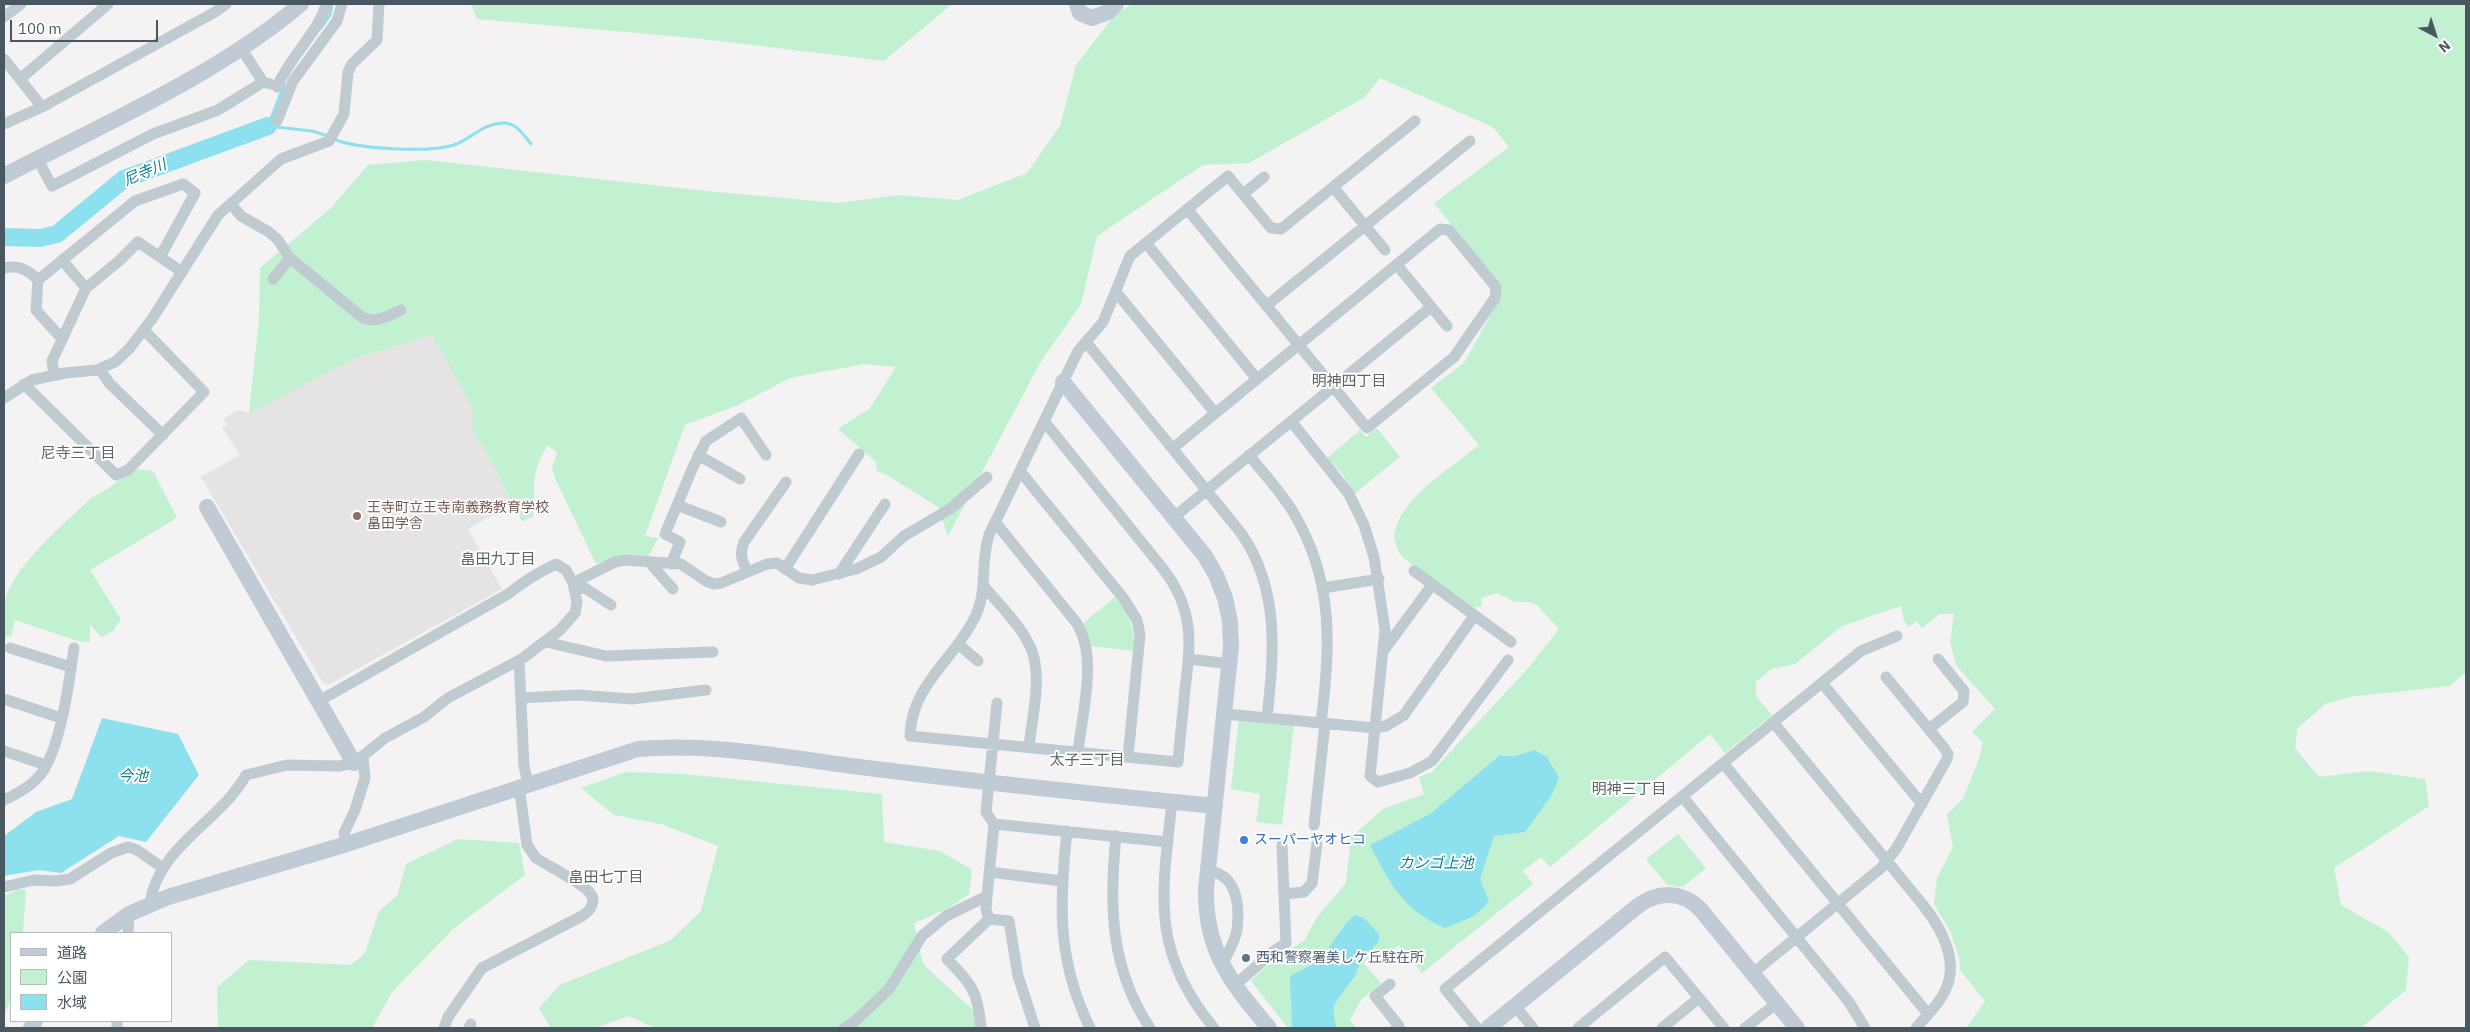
<!DOCTYPE html>
<html>
<head>
<meta charset="utf-8">
<style>
  body { margin:0 }
  #map { position:relative; width:2470px; height:1032px; overflow:hidden; background:#f4f2f2; font-family:"IBM Plex Sans","Noto Sans JP",sans-serif }
  canvas { display:block }
  .frame { position:absolute; inset:0; border:5px solid #495760; pointer-events:none }
  .legend { position:absolute; left:10px; top:932px; width:162px; height:90px; box-sizing:border-box; background:#fff; border:1px solid #b6bcbf; margin:0; padding:6px 9px; list-style:none; font-size:15px; color:#495760 }
  .legend li { display:flex; align-items:center; gap:10px; height:25px }
  .legend b { width:25px; border:1px solid #b6bcbf }
  .north { position:absolute; left:2410px; top:10px; width:50px; height:50px; -webkit-text-stroke:4px #fff; paint-order:stroke; rotate:140deg; font-size:14px; font-weight:700; line-height:20px; text-align:center; color:#495760 }
  .north::after { content:''; display:block; margin:auto; width:18px; height:22px; background:#495760; clip-path:polygon(50% 0,100% 100%,50% 72%,0 100%) }
  .scale { position:absolute; left:10px; top:20px; width:148px; height:22px; box-sizing:border-box; border:2px solid #495760; border-top:0; padding-left:6px; font-size:15px; line-height:18px; white-space:nowrap; color:#495760; -webkit-text-stroke:4px #fff; paint-order:stroke }
</style>
</head>
<body>
<div id="map">
<canvas width="2470" height="1032"></canvas>
<div class="frame"></div>
<ul class="legend">
<li><b style="height:6px;background:#c0cbd5"></b>道路</li>
<li><b style="height:14px;background:#c1f1d0"></b>公園</li>
<li><b style="height:14px;background:#8de1ee"></b>水域</li>
</ul>
<div class="north">N</div>
<div class="scale">100 m</div>
</div>
<script>
const g = document.querySelector('canvas').getContext('2d');
g.lineJoin = 'round';
function fillPath(path, color) { g.fillStyle = color; g.fill(path, 'evenodd'); }
function strokePath(path, color, width, dash) { g.strokeStyle = color; g.lineWidth = width; g.lineCap = dash ? 'butt' : 'round'; g.setLineDash(dash || []); g.stroke(path); }
function drawText(font, color, halo, rows, align = 'center') {
  g.font = font + ' "IBM Plex Sans","Noto Sans JP",sans-serif'; g.lineWidth = 4; g.setLineDash([]); g.textBaseline = 'middle'; g.strokeStyle = halo; g.fillStyle = color; for (const [text, x, y, turn = 0] of rows) {
    g.save(); g.translate(x, y); g.rotate((+turn || 0) * Math.PI / 180); g.textAlign = isNaN(turn) ? turn : align; if (halo) g.strokeText(text, 0, 0); g.fillText(text, 0, 0); g.restore();
  }
}
fillPath(new Path2D(`
  M432 335 473 409V433L485 450 513 503 468 529 502 589 328 685 323 683 201 477 240 455 222 428 227 425 223 419 237 410 249 413 357 358Z`), '#e5e3e4');
fillPath(new Path2D(`
  M471 4H952L884 61 694 38 477 19Z
  M1134 4H2466V672L2450 686 2349 697 2325 704 2297 729 2295 748 2319 777 2369 771 2425 779 2429 806 2334 868 2341 905 2388 932 2409 957 2406 990 2361 1028H1966L1985 1001 1960 970 1959 957 1950 931 1934 904 1937 878 1953 847 1947 814 1963 799 1979 759 1983 742 1972 732 1995 709 1956 665 1950 642 1954 614H1940L1922 628 1916 621 1909 627 1904 621 1901 606 1842 626 1795 664 1771 669 1756 682V696L1772 715 1725 753 1710 734 1550 867 1541 857 1523 871 1533 884 1422 973 1399 945 1382 959 1376 953 1363 963 1381 983 1361 1000 1350 1020 1357 1028H1288L1251 981 1274 958 1304 941 1317 917 1346 883 1351 837 1383 809 1424 794 1419 777 1432 772 1441 762 1530 666 1559 629 1537 605 1529 602H1515L1497 593 1481 598 1482 606 1469 608C1453 595 1437 583 1421 570 1415 566 1407 562 1402 556 1370 516 1453 467 1479 445L1431 388 1464 363 1499 300 1500 285 1434 203 1509 147 1493 127 1380 78 1365 97 1249 163 1203 165 1097 236 1081 304 1040 363 948 536 938 507 887 475 877 471 876 462 838 429 870 408 896 367 864 364 790 378 738 405 685 425 645 536 658 538 648 557 624 554 596 564 554 476 552 466 557 453 548 445C529 474 536 486 533 517L522 521 485 450 473 433V409L432 335 357 358 249 413 259 318 260 268 331 208 368 165 425 160 707 191 838 203 899 195 958 200 1027 173 1060 126 1076 65 1117 12Z
  M1377 428 1400 457 1354 494 1343 475 1327 458 1360 430 1366 437Z
  M135 469 153 471 177 518 90 570 121 619 113 631 101 637 90 624V642L78 641 15 620 11 637 6 636 4 644C4 632 2 618 4 606 10 567 64 525 92 497 108 491 120 478 135 469Z
  M1115 597C1130 616 1135 628 1134 651L1090 646 1082 624Z
  M1239 718 1294 725 1282 825 1256 822 1260 794 1231 789Z
  M626 772 684 774 882 794 884 842 940 851 972 870 969 894 947 909 914 923 923 964 974 1011 984 1028H655L629 1016 595 1028H551L539 1008 560 985 671 940 701 911 718 846 661 824 614 815 581 788Z
  M1678 834 1706 868 1683 887 1667 885 1646 859Z
  M458 839 519 843 525 875 454 928 392 992 372 1028H218L217 987 249 960 351 965 365 953 379 911 397 896 406 864Z
  M19 889 26 890 23 933H11V998L4 1016V896Z`), '#c1f1d0');
fillPath(new Path2D(`
  M102 718 178 734 199 775 146 842 119 836 61 873 39 870 4 876V836L36 812 72 799Z
  M1534 750 1547 757 1559 778 1551 796 1525 832 1494 836 1480 879 1489 902 1474 916 1445 928C1404 911 1390 884 1370 845L1430 814 1499 756H1516Z
  M1355 915 1364 918 1380 935 1378 942 1361 961 1355 976 1338 999 1333 1008 1336 1028 1292 1027 1290 976 1320 960 1347 922Z`), '#8de1ee');
strokePath(new Path2D(`
  M321 28 330 15 332 4
  M284 85 268 126 312 131 328 136
  M333 139C357 149 429 153 454 145 471 139 482 124 502 123 516 122 523 134 531 144`), '#8de1ee', 3);
strokePath(new Path2D(`
  M4 237 40 238 57 234 124 179 268 126`), '#8de1ee', 18);
strokePath(new Path2D(`
  M4 17 21 4
  M241 48 263 82 270 84
  M4 59 42 107
  M20 79 108 4
  M277 87C289 58 320 30 326 4
  M277 121 293 81 337 21 342 4
  M4 124 42 107 215 12 226 4
  M37 158 52 186 153 134 218 110 263 82
  M1333 187 1385 250
  M1243 194 1264 177
  M231 204 241 216 269 232 278 240 290 258 363 318C378 323 388 316 401 310
  M1146 243 1257 379
  M62 260 86 288
  M1397 265 1447 326
  M4 268C19 265 27 269 38 280
  M273 279 290 258
  M1116 292 1215 413
  M1266 306 1470 141
  M62 339 36 310 38 280 135 201 183 184 195 193 160 257
  M1086 342 1241 533C1280 589 1274 653 1267 718
  M100 369 109 383 163 435
  M54 375 52 361 86 288 119 261 138 242 182 272
  M24 384 116 475 128 470 204 392 144 330
  M4 398 32 380 65 373 97 370 115 362 129 349 152 319 218 215 281 159 329 141 344 114 348 72 352 64 377 40 379 4
  M1044 421 1164 570C1194 610 1191 642 1185 689 1183 713 1180 737 1178 762L910 736C911 685 955 659 975 617 988 591 980 562 989 535L1078 351 1103 322 1130 256 1228 176 1271 228 1281 229 1415 121
  M1291 421 1349 494 1364 525 1374 557 1385 630 1370 776 1378 782 1410 773 1432 761 1508 660
  M1173 448 1440 229 1449 230 1496 287 1495 298 1454 357 1367 428C1307 355 1247 282 1187 209
  M698 455 740 479
  M1249 455C1264 474 1281 492 1293 512 1335 581 1330 648 1321 723
  M1020 471 1124 599 1137 620 1140 635 1128 757
  M677 505 721 522
  M1174 517 1431 307
  M995 522 1075 621C1099 654 1082 713 1078 752
  M650 563 673 589
  M671 564 680 542 665 534 693 467 706 441 741 418 766 455
  M785 569 859 454
  M747 571C742 560 739 554 744 542L786 482
  M1414 571 1511 642
  M839 574 885 504
  M573 583 615 562 625 560 681 564 706 581 714 584 721 583 767 564 777 563 799 578 812 580 856 569 881 557 904 536 950 509 987 477
  M983 585C999 605 1023 627 1032 651 1042 680 1032 717 1029 747
  M1323 588 1379 579
  M575 589 585 588 611 605
  M546 642 606 656 713 652
  M958 644 978 661
  M10 648 71 667
  M1384 650 1432 585
  M1189 659 1230 664
  M519 661 524 766 528 783
  M1822 683 1922 804
  M521 698 578 695 632 699 706 690
  M4 699 61 718
  M1225 714 1375 728 1386 726 1404 715 1474 616
  M1773 722 1923 905C1941 928 1960 961 1945 991 1938 1006 1926 1016 1916 1028
  M1929 729 1963 702 1964 691 1938 659
  M4 751 46 765
  M1723 763 1928 1014
  M1682 796 1849 1002 1865 1028
  M4 800C17 794 32 786 41 774 61 747 69 682 74 648
  M1172 802C1162 893 1150 952 1214 1028
  M994 824 1168 842
  M1314 825 1325 724
  M1067 831C1059 905 1057 960 1090 1028
  M1116 836C1109 906 1110 968 1150 1028
  M347 844 344 833 355 810 365 778 363 758
  M1208 871C1237 874 1240 905 1237 930 1235 942 1226 955 1222 967
  M989 872 1062 881
  M4 887 34 880 56 881 70 879 111 853 128 847 137 850 163 868
  M1284 894 1304 892 1312 883 1317 844
  M150 904C157 847 221 821 246 775L287 765 339 766 354 763 385 738 424 717 448 698 523 658 560 630 575 613 577 602 573 583 566 570 556 564C539 572 523 582 508 594L319 701
  M989 919 1009 921 1018 976 1035 1028
  M128 933 129 914
  M1753 973 1881 868 1896 849 1947 759 1948 754 1945 749 1886 677
  M1390 984 1375 996 1399 1026 1396 1028
  M1234 986 1274 951 1286 943 1282 845
  M1515 1006 1533 1028
  M117 1021V1028
  M444 1028 448 1017 482 968 582 916C590 911 597 902 590 893 583 883 548 866 536 858L527 845 519 786
  M469 1028 471 1024
  M844 1028 853 1023 889 989 922 936 946 916 987 896 994 824 986 812 997 703
  M981 1028C978 992 972 984 947 959L989 919 986 909 987 896
  M1477 1028 1445 989 1861 651 1897 636
  M1578 1028 1665 957 1724 1028
  M1662 1028 1699 998
  M1745 1028 1777 1003`), '#c0cad1', 11);
strokePath(new Path2D(`
  M1077 4 1080 13 1092 18 1108 12 1116 4
  M4 176C103 124 216 76 301 4
  M1063 382 1205 556 1216 575 1225 598 1230 621 1231 647 1206 889C1205 951 1231 983 1269 1028
  M207 507 354 763
  M103 933 129 914 168 897 347 844 638 749C715 742 798 760 876 769 988 783 1102 795 1215 806
  M31 1028 35 1021
  M1488 1028 1639 905C1659 891 1683 891 1701 910L1797 1028`), '#c0cbd5', 16);
for (const [x, y, r, color] of [
  [357,516,5,"#8d6e63"],
  [1244,840,5,"#3f7fe0"],
  [1246,958,5,"#5c6f8a"]
]) { const dot = new Path2D(); dot.arc(x, y, r, 0, 2 * Math.PI); g.fillStyle = color; g.fill(dot); strokePath(dot, '#fff', 2); }
drawText('14px', '#785e54', '#fff', [
  ["王寺町立王寺南義務教育学校",367,508],
  ["畠田学舎",367,524]
], 'left');
drawText('14px', '#366cbe', '#fff', [
  ["スーパーヤオヒコ",1254,840]
], 'left');
drawText('14px', '#4e5e75', '#fff', [
  ["西和警察署美しケ丘駐在所",1256,958]
], 'left');
drawText('italic 15px', '#0b7f92', '#fff', [
  ["尼寺川",145,173,-23],
  ["今池",133,777],
  ["カンゴ上池",1436,864]
]);
drawText('15px', '#5e6367', '#fff', [
  ["明神四丁目",1349,382],
  ["尼寺三丁目",78,454],
  ["畠田九丁目",498,560],
  ["太子三丁目",1087,761],
  ["明神三丁目",1629,790],
  ["畠田七丁目",606,878]
]);
</script>
</body>
</html>
